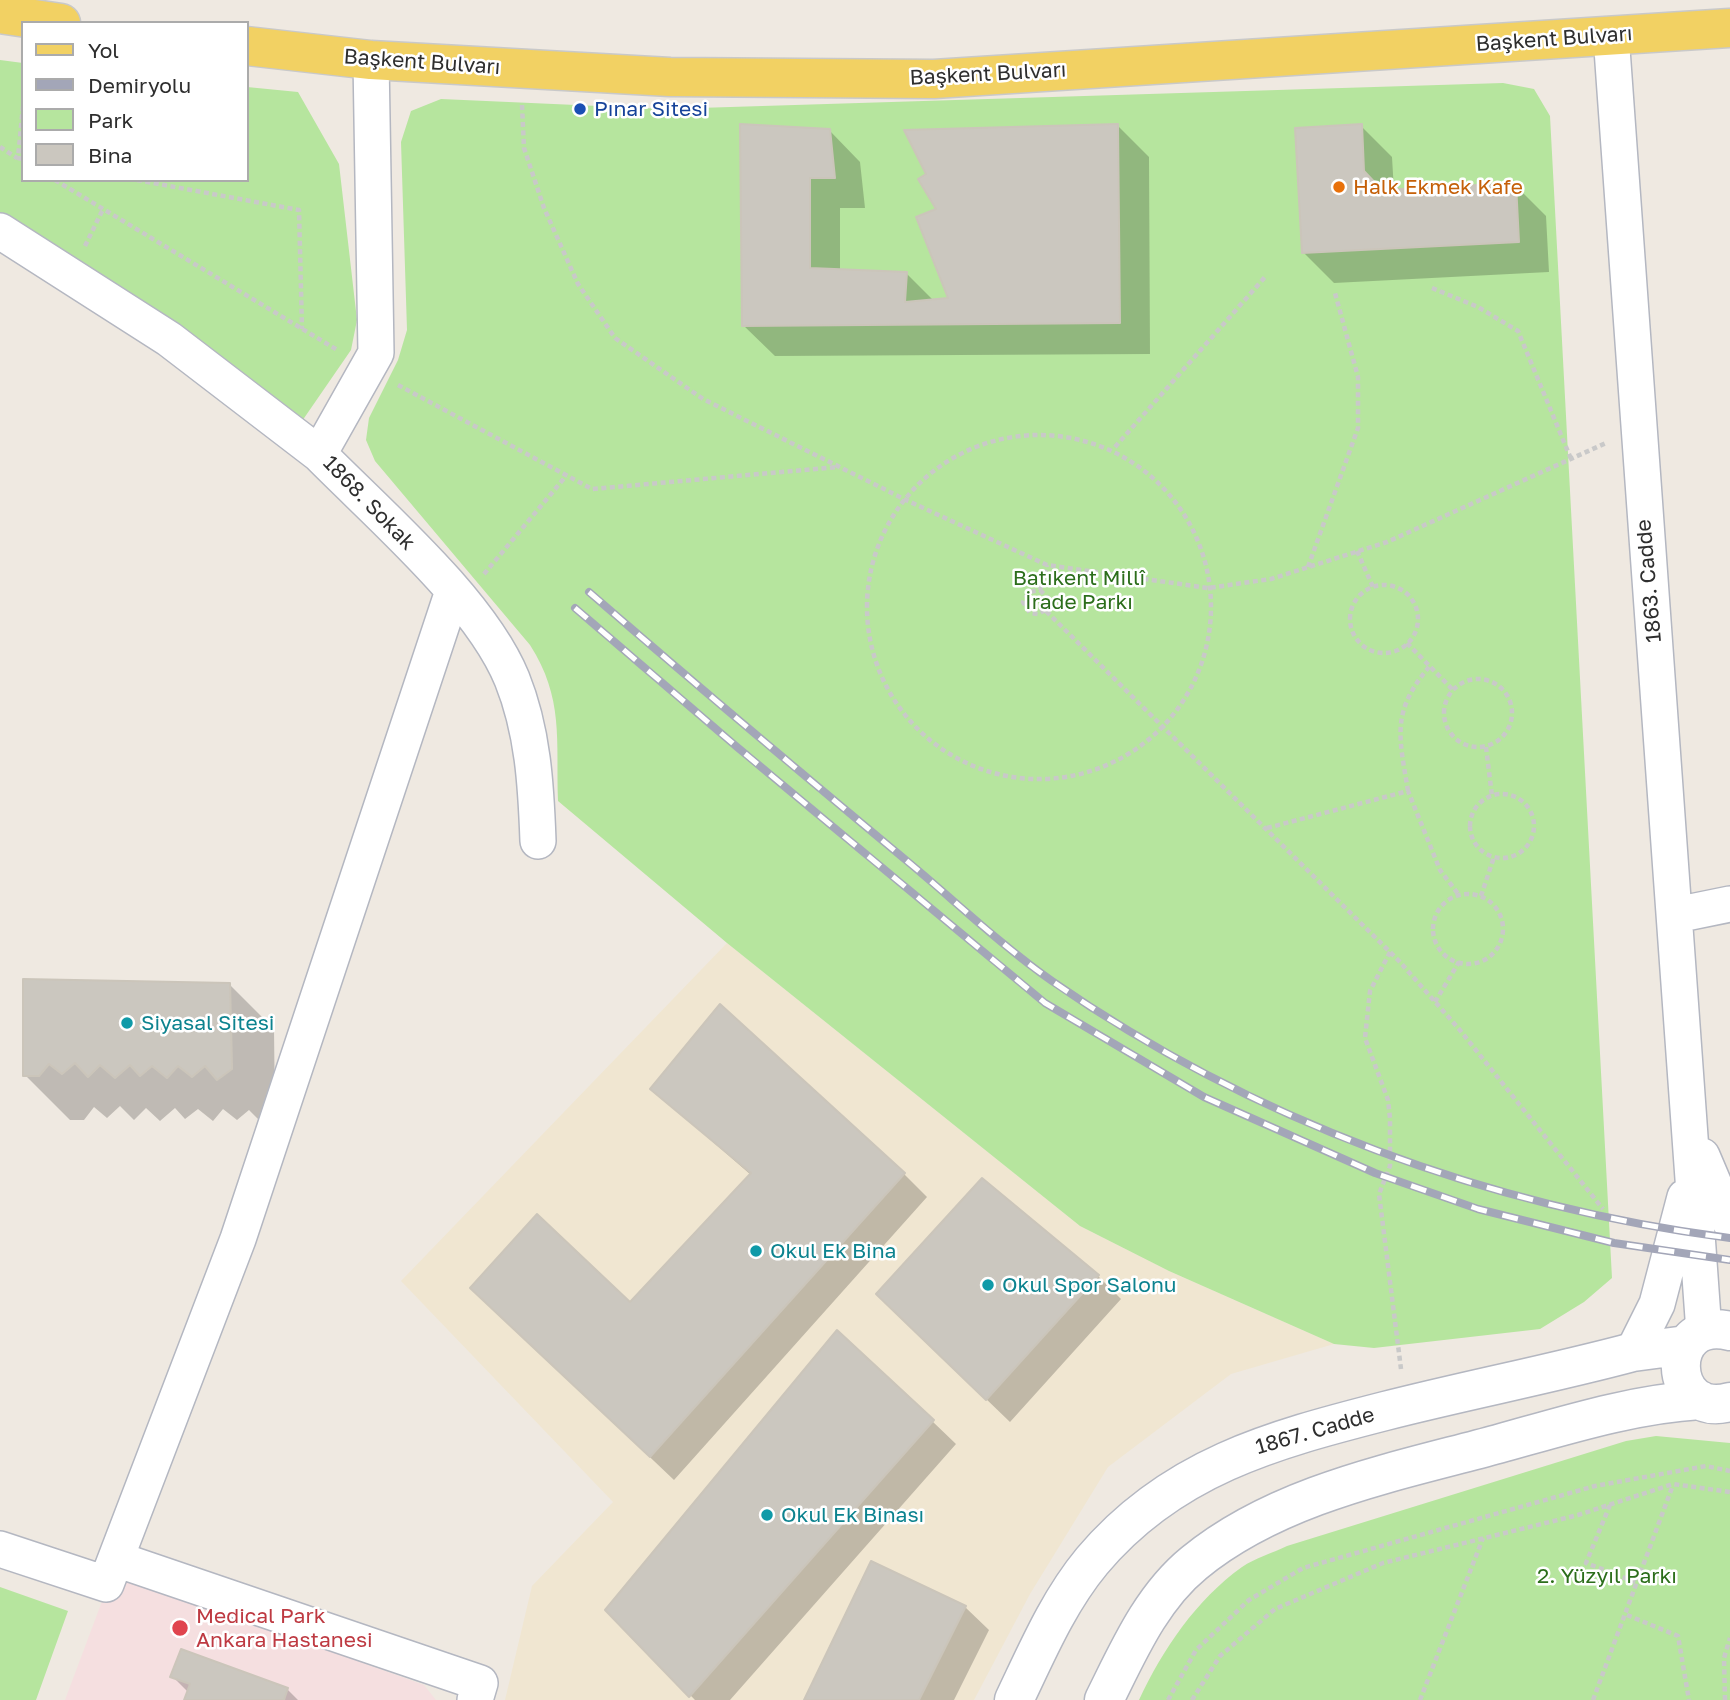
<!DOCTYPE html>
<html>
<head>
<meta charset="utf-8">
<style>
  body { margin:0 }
  #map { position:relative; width:1730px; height:1700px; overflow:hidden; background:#efe9e1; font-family:"Golos Text",sans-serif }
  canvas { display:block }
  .legend { position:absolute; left:21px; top:21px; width:228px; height:161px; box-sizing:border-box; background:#fff; border:2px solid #ababab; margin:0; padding:9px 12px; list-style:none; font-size:21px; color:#2e2e2e }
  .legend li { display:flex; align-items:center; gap:14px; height:35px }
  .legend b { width:35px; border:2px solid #ababab }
</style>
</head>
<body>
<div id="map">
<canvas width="1730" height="1700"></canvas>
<ul class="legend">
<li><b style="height:9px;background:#f2d163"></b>Yol</li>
<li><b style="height:9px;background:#a3a6b8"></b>Demiryolu</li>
<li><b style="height:19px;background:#b6e59e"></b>Park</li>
<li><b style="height:19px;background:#cbc7bf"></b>Bina</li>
</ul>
</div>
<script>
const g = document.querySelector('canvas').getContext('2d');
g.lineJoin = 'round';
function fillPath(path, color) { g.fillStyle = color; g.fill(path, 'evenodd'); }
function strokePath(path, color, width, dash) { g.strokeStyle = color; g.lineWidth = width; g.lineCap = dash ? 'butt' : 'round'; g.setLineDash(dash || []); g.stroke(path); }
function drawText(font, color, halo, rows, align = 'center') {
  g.font = font + ' "Golos Text",sans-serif'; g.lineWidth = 5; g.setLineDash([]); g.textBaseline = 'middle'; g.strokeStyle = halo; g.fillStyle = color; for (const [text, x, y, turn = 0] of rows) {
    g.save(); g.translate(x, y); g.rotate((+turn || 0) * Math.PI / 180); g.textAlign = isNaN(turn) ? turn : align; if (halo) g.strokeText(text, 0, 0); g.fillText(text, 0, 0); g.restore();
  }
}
fillPath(new Path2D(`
  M727 943 1080 1226 1169 1271 1334 1344 1231 1374 1108 1467 1030 1594 974 1700H505L532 1586 613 1502 401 1281Z`), '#f0e6d1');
fillPath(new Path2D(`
  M113 1572 424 1685 436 1700H65Z`), '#f5dfe0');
fillPath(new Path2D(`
  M0 60 23 63V180H247V87L298 92 339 164 357 320 351 350 300 424 0 221Z
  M1503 83 1534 89 1550 116 1612 1278 1584 1302 1540 1329 1374 1348 1334 1344 1169 1271 1080 1226 727 943 558 801C556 740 564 698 530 645L375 461 366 440 369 418 398 360 407 330 401 142 411 111 441 99 666 109Z
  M1656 1436 1730 1443V1700H1139C1163 1649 1196 1600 1242 1567 1255 1558 1273 1553 1287 1546L1626 1441Z
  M0 1587 68 1611 36 1700H0Z`), '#b6e59e');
fillPath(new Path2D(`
  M1118 126 1149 157 1150 354 775 356 744 326 829 130 860 162 865 208H840V271L906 273 934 301 950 299Z
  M1361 126 1392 157 1394 191 1515 185 1546 216 1549 272 1334 283 1303 252Z
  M25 980 229 984 274 1029 275 1114 262 1123 249 1110 237 1120 223 1109 213 1121 198 1109 185 1119 175 1108 160 1121 146 1108 134 1120 120 1106 107 1118 94 1107 84 1120H70L25 1075Z
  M652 1089 904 1174 927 1197 674 1480 496 1311 630 1304 751 1175Z
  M1098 1276 1121 1299 1010 1422 902 1318Z
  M932 1421 956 1444 730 1700H695L607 1610Z
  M965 1607 989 1630 954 1700H806Z
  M172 1676 287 1689 298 1700H186L189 1693Z`), '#0003');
const building = new Path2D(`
  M740 124 830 129 835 178H810V268L907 272 905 302 948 298 916 217 936 209 918 179 926 174 904 130 1118 124 1120 323 742 326Z
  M1362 124 1364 171 1382 190 1516 183 1519 242 1302 253 1295 128Z
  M23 979 230 983 232 1069 217 1080 205 1066 192 1077 178 1066 167 1078 152 1066 140 1076 130 1065 115 1078 100 1065 88 1077 75 1063 62 1074 49 1064 39 1076H23Z
  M720 1004 905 1173 650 1457 470 1288 537 1214 630 1302 751 1173 650 1089Z
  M982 1178 1099 1275 986 1400 876 1294Z
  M837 1330 934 1420 689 1697 605 1610Z
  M871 1561 966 1606 919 1700H804Z
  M181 1649 288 1688 284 1700H184L190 1684 170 1677Z`);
fillPath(building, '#cbc7bf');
strokePath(building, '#cbc5ba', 2);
const street = new Path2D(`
  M1611 35 1704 1332
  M371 60 376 353 319 454C379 515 480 601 512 679 533 731 536 785 538 841
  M0 231 169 339 319 454
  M1676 915 1730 904
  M1702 1156 1730 1222
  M1633 1352 1657 1304 1685 1197
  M0 1549 106 1584 238 1239 453 591
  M116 1559 480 1683 475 1700`);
const secondary = new Path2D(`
  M1730 1331C1662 1315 1667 1420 1730 1402
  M1014 1700C1037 1652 1058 1602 1092 1561 1171 1467 1272 1440 1385 1411 1467 1390 1551 1374 1633 1352L1686 1345
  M1104 1700C1128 1652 1151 1598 1194 1563 1278 1494 1395 1472 1498 1444 1563 1426 1632 1404 1700 1400`);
const primary = new Path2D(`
  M0 14 61 23
  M247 46 371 60 670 77 934 79 1730 28`);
strokePath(street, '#b4b7c1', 38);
strokePath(secondary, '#b4b7c1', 41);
strokePath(primary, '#c9c9c9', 41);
strokePath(new Path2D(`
  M522 105 524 148 544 208 578 284 615 338 703 399 906 500 1047 565 1208 588 1271 579 1387 542 1606 443
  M23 106 18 158 23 159
  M0 147 17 158
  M55 180 339 351
  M137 180 299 210 302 329
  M85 246 103 209
  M1432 288 1478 307 1518 331 1571 459
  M398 385 592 489 838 467
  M867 607a172 172 0 1 1 344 0a172 172 0 1 1-344 0Z
  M1115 447 1265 277
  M1357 551 1373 587
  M1308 567 1358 428V377L1335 293
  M484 574 566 476
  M1350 619a34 34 0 1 1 68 0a34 34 0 1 1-68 0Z
  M1040 590 1048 598 1045 610 1399 961 1459 1029 1603 1209
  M1045 610 1038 614 1030 613 1023 602 1029 592 1040 590 1047 565
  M1407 643 1453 690
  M1444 713a34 34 0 1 1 68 0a34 34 0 1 1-68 0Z
  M1486 747 1492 796
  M1408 791C1399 736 1391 712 1429 667
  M1470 826a32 32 0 1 1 64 0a32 32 0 1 1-64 0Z
  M1267 828 1408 791 1440 870 1459 895
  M1433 929a35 35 0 1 1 70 0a35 35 0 1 1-70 0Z
  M1481 896 1494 857
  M1390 952 1370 991 1365 1038 1388 1100 1390 1118V1166L1379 1194 1401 1369
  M1435 1002 1459 962
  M1610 1505 1586 1563 1638 1583
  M1627 1615 1678 1636 1689 1700
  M1168 1700 1196 1650 1249 1600 1303 1568 1595 1486 1706 1466 1730 1471
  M1192 1700 1220 1656 1275 1609 1383 1563 1578 1515 1673 1484 1730 1492
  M1420 1700 1483 1538
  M1593 1700 1673 1485
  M1725 1700 1724 1658 1730 1638`), '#c9c9c9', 4.5, [5, 3.5]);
strokePath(street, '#fff', 35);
strokePath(secondary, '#fff', 38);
strokePath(primary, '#f2d163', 38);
const rail = new Path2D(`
  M589 592C694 683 800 772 907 861 955 901 1001 945 1052 981 1252 1120 1489 1207 1730 1238
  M575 608 737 747 1045 1003 1204 1097 1375 1173 1478 1209 1614 1243 1730 1260`);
strokePath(rail, '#a3a6b8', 8);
strokePath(rail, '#fff', 5, [16]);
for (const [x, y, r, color] of [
  [580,109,7,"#1a4fb4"],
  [1339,187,7,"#e8710a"],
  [127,1023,7,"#0f9aa8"],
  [756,1251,7,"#0f9aa8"],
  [988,1285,7,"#0f9aa8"],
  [767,1515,7,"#0f9aa8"],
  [180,1628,9,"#e0444e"]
]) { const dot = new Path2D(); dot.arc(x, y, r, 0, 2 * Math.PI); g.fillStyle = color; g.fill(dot); strokePath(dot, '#fff', 2.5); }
drawText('21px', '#2e2e2e', '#fff', [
  ["Başkent Bulvarı",1554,39,-4],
  ["Başkent Bulvarı",422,62,4],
  ["Başkent Bulvarı",988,74,-3],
  ["1868. Sokak",369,503,46],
  ["1863. Cadde",1649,581,-95],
  ["1867. Cadde",1315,1431,-16]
]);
drawText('21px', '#164399', '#fff', [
  ["Pınar Sitesi",594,109]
], 'left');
drawText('21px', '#c56008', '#fff', [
  ["Halk Ekmek Kafe",1353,187]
], 'left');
drawText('21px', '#2c6e1b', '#fff', [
  ["Batıkent Millî",1079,578],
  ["İrade Parkı",1079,602],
  ["2. Yüzyıl Parkı",1607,1576]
]);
drawText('21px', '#0d838f', '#fff', [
  ["Siyasal Sitesi",141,1023],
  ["Okul Ek Bina",770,1251],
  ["Okul Spor Salonu",1002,1285],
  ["Okul Ek Binası",781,1515]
], 'left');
drawText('21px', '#be3a42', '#fff', [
  ["Medical Park",196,1616],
  ["Ankara Hastanesi",196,1640]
], 'left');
</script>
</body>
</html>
